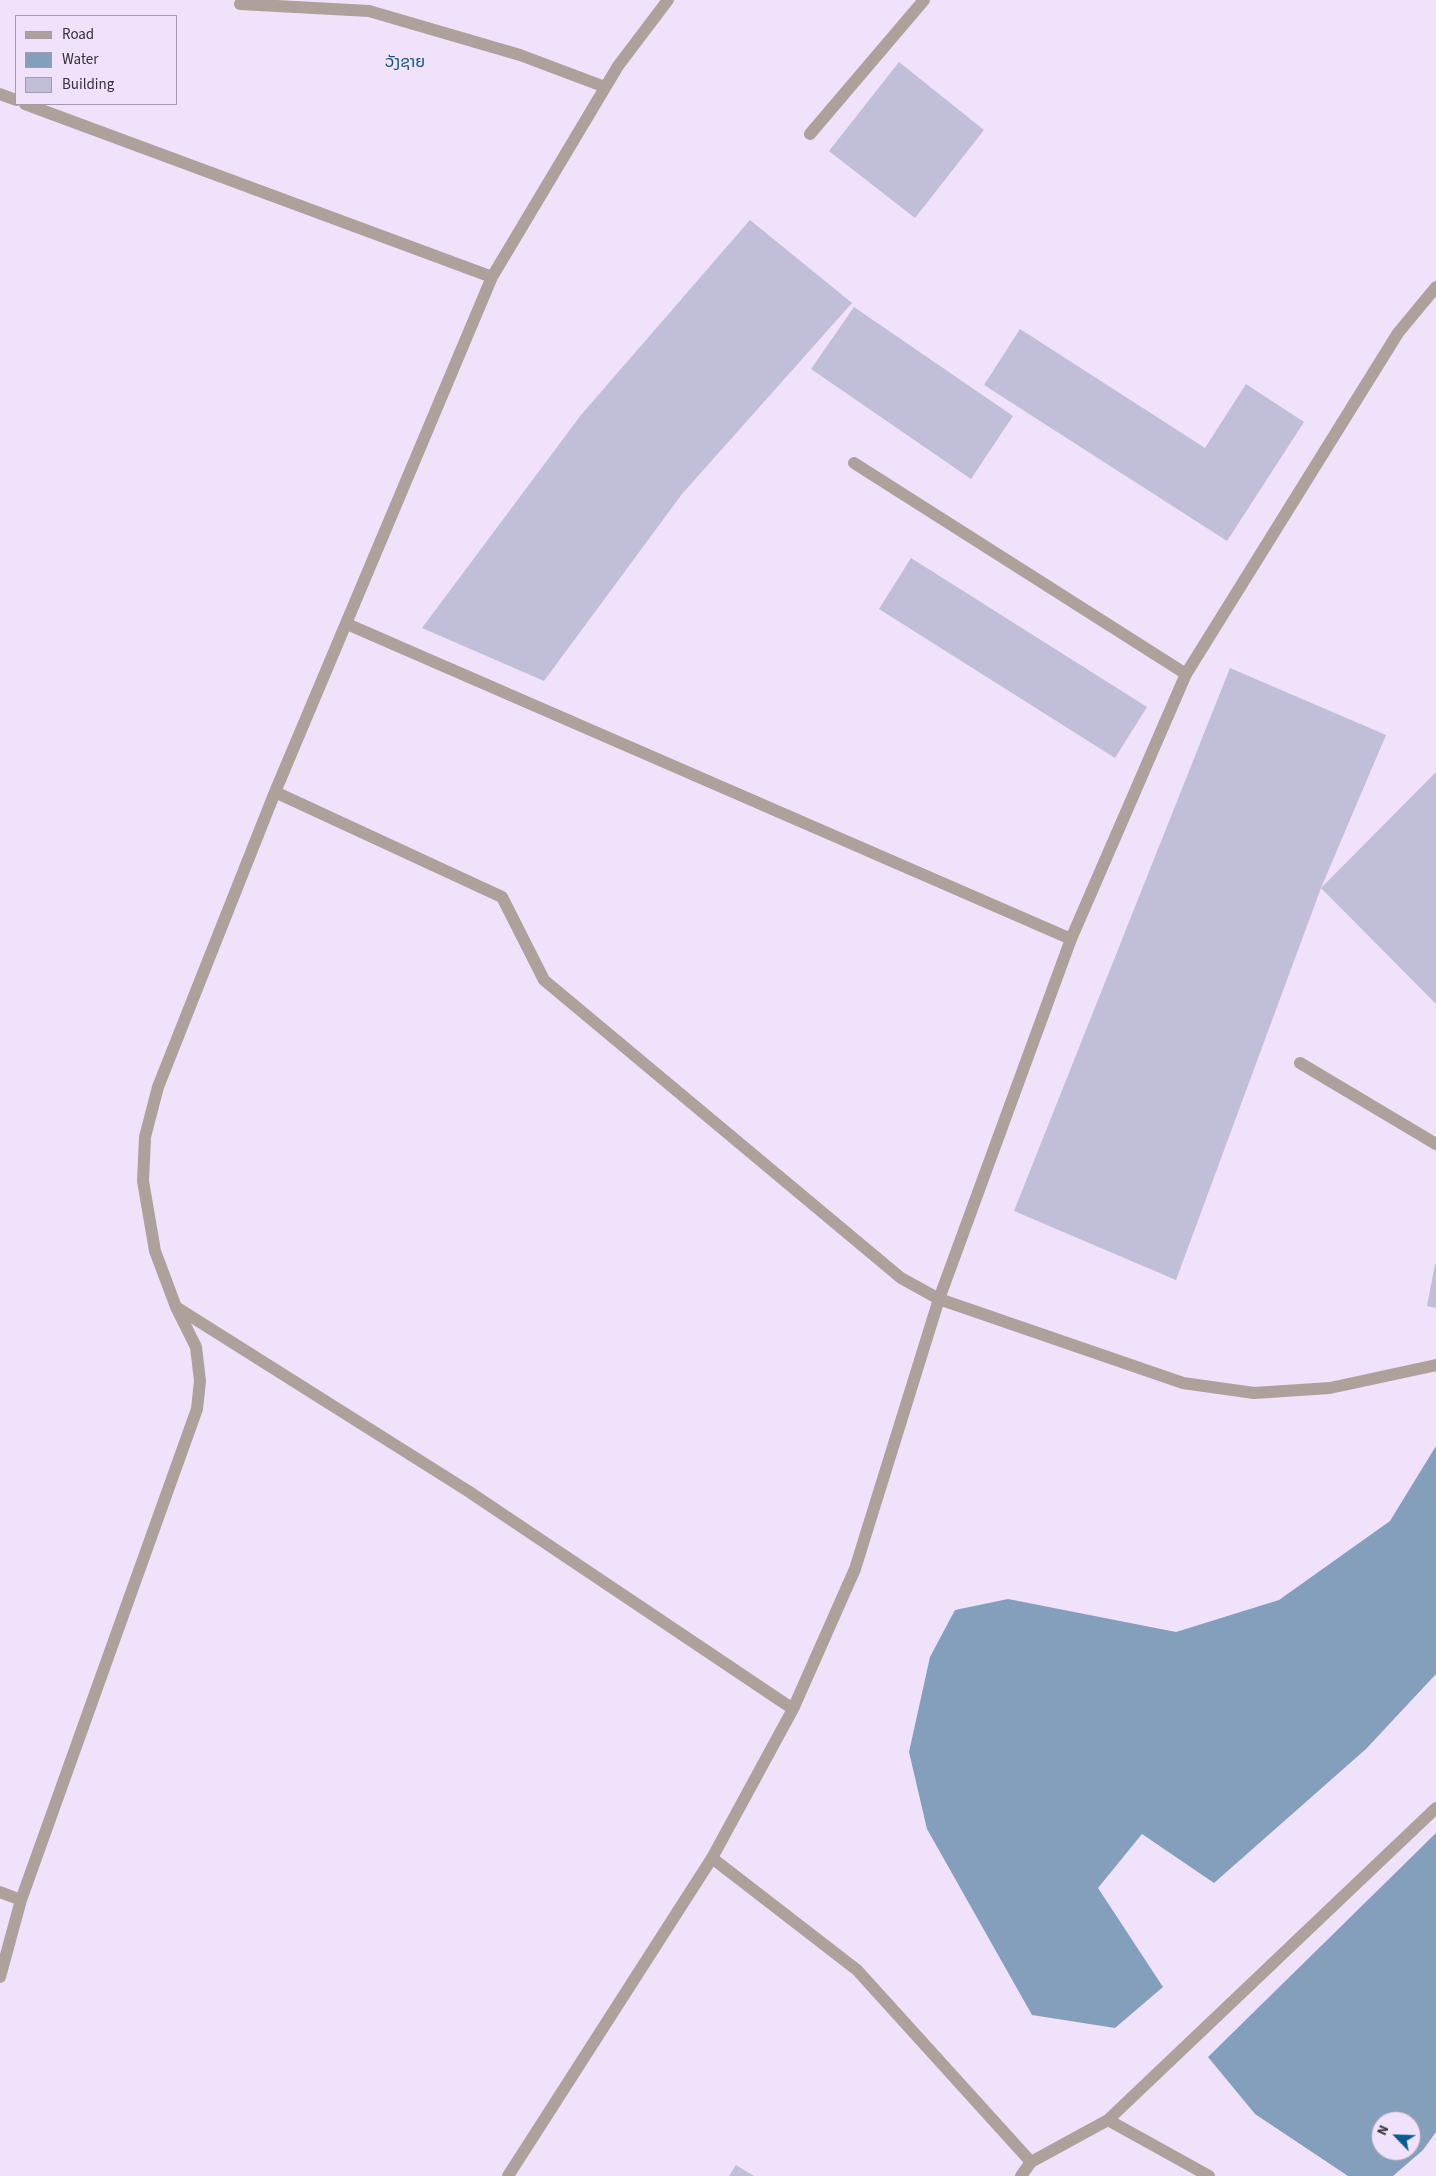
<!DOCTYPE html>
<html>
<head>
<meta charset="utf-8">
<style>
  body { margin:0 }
  #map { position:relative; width:1436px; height:2176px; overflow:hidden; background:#f1e2fb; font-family:"Source Sans 3",sans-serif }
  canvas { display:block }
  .legend { position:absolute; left:15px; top:15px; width:162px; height:90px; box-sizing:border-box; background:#f1e2fb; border:1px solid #a59aad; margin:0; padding:6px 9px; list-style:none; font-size:15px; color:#342f38 }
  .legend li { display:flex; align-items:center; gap:10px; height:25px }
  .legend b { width:25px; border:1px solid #a59aad }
  .north { position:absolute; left:1371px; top:2111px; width:50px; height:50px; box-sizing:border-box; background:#f1e2fb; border:1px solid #a59aad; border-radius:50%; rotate:294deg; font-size:14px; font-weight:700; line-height:20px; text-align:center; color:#342f38 }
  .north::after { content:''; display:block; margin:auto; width:18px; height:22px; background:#0a5b8d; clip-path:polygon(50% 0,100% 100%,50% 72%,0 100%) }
</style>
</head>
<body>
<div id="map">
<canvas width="1436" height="2176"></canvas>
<ul class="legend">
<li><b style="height:6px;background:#aea19c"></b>Road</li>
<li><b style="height:14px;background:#849fbb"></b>Water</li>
<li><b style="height:14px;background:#c0bed8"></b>Building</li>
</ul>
<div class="north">N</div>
</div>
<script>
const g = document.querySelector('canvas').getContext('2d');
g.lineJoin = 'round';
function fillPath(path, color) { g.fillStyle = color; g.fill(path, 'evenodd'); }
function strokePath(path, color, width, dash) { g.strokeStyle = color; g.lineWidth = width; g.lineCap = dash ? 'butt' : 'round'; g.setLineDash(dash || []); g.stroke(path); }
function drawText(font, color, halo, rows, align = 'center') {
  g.font = font + ' "Source Sans 3","Noto Sans Lao",sans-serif'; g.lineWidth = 5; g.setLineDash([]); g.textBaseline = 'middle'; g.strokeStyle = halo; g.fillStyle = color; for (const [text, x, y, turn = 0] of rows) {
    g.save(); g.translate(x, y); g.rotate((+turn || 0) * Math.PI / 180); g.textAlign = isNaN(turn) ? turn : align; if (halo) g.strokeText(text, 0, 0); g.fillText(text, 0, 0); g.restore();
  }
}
fillPath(new Path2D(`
  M1436 1446V1674L1366 1749 1214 1883 1142 1834 1098 1888 1163 1987 1115 2028 1032 2015 927 1829 909 1752 930 1657 955 1610 1008 1599 1176 1632 1279 1600 1390 1521Z
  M1436 1833V2132L1423 2150 1393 2176H1348L1255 2114 1208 2057ZM1381 2121H1411V2151H1381Z`), '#849fbb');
fillPath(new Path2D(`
  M899 62 984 130 915 218 829 151Z
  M750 220 852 303 682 494 544 681 422 628 581 415Z
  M854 307 1013 416 971 479 811 369Z
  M1020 329 1205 448 1246 384 1304 422 1227 541 984 385Z
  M911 558 1147 707 1115 758 879 609Z
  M1230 668 1386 735 1321 888 1176 1280 1014 1211Z
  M1436 772V1004L1321 888Z
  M1435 1264H1436V1308L1427 1306Z
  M736 2165 754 2176H729Z`), '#c0bed8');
strokePath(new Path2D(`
  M240 4 369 11 520 55 605 87
  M0 94 16 100
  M25 104 492 277
  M810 134 924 0
  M854 463 1186 674
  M347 624 1071 939
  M275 792 502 897 544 980 901 1278 939 1299 1183 1383 1254 1393 1330 1388 1436 1365
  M1300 1063 1436 1144
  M176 1307 468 1491 793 1709
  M712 1858 857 1970 1031 2162
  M0 1892 21 1900
  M0 1977 21 1900 197 1409 200 1381 196 1347 176 1307 155 1251 143 1181 145 1137 158 1087 275 792 492 277 618 66 668 0
  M1108 2120 1209 2176
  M508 2176 712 1858 793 1709 855 1569 939 1299 1071 939 1186 674 1398 333 1436 287
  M1021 2176 1031 2162 1108 2120 1436 1808`), '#aea19c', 12);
drawText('16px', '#09517f', '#f1e2fb', [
  ["ວັງຊາຍ",405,63]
]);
</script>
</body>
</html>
